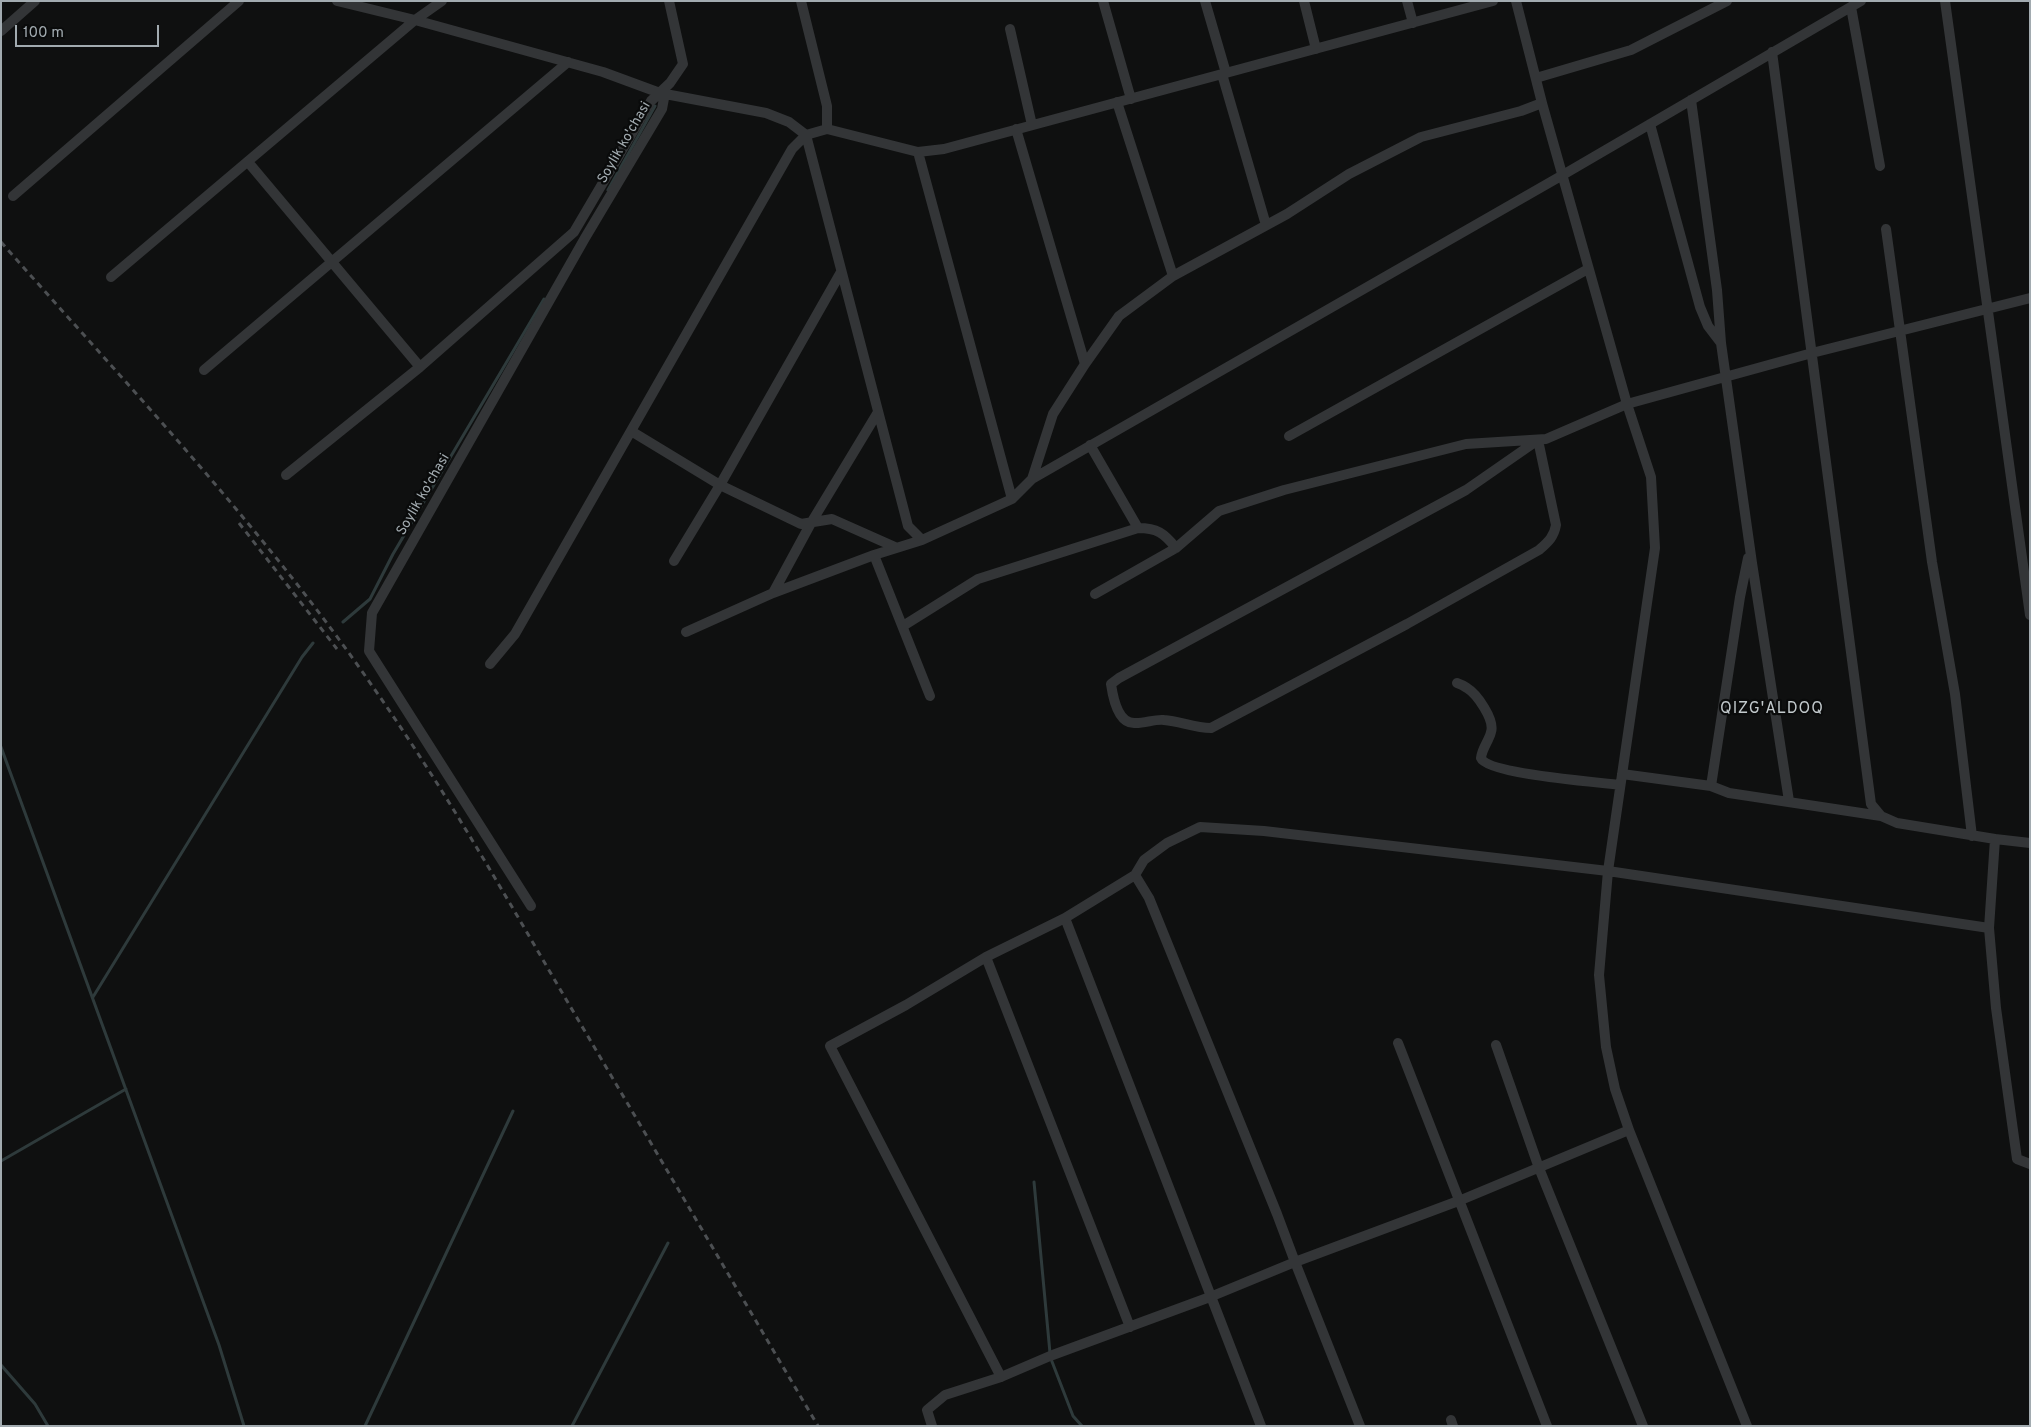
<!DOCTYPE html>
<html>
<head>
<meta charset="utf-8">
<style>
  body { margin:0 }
  #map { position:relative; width:2031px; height:1427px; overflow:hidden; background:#0f1010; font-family:Overpass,sans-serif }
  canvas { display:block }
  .frame { position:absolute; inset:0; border:2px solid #a2abb0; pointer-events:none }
  .scale { position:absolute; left:15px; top:25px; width:144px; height:22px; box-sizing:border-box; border:2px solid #a2abb0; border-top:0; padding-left:6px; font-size:15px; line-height:18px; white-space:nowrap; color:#a2abb0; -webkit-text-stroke:4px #0a0b0b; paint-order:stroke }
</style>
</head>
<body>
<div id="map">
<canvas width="2031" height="1427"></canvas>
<div class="frame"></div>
<div class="scale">100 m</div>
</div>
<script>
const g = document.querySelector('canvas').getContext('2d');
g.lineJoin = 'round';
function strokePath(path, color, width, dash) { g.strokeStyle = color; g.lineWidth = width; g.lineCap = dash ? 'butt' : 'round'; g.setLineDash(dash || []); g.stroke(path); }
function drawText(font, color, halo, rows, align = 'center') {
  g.font = font + ' Overpass,sans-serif'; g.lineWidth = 4.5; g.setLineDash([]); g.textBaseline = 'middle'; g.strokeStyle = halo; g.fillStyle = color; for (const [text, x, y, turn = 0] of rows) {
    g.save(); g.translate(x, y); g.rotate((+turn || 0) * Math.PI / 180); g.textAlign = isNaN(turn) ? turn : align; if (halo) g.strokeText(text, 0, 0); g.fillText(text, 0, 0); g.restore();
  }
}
strokePath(new Path2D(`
  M608 190 655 106
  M343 622 370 599 393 554 544 299
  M1 747 219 1345 244 1426
  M93 997 302 657 313 643
  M1 1161 126 1089
  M1034 1182 1050 1353
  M1051 1359 1073 1416 1082 1426
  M1 1365 35 1404 48 1426
  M365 1426 513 1111
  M572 1426 668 1243`), '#2e3a3b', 3);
strokePath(new Path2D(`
  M337 1 415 20 442 1
  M801 1 827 106V129
  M1103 1 1131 99
  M1205 1 1226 73
  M1304 1 1316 49
  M1407 1 1413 23
  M1945 1 2030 615
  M1851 7 1880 166
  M1010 29 1032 125
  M1 31 35 1
  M1772 52 1871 804 1881 816 1897 823 1995 839 1989 928 1996 1008 2017 1159 2030 1164
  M1222 74 1266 225
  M1536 78 1631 50 1727 1
  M1691 100 1717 290 1721 343 1752 563 1789 801
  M1117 102 1173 276
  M1542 103 1627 404 1651 477 1655 548 1608 871 1599 975 1606 1047 1615 1089 1629 1130 1747 1426
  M1650 124 1700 307 1708 326 1721 343
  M1016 129 1085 364
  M918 152 1012 499
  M248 162 420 367
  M13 196 239 1
  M1886 229 1932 562 1955 694 1972 836
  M111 277 415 20 603 72 660 93 766 113 789 122 806 135 908 526 922 540
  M204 370 568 62
  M631 431 720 485 801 524 832 519 895 547
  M1289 436 1588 269
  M1538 440 1556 525C1554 537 1548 542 1539 550L1407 624 1211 728C1194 728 1180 721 1164 720 1155 719 1146 723 1136 723 1118 725 1113 698 1111 684L1119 678 1466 490Z
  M1090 445 1138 528
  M286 475 420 367 574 232 651 101 670 83 683 64 669 1
  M1032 479 1561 176 1861 1
  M874 555 930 696
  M674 561 720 485 841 272
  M773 593 811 523 878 412
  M1095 594 1176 548 1219 511 1284 490 1466 444 1546 439 1627 404 1812 353 2030 298
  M903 626 978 579 1138 528C1157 528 1164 533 1176 548
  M686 632 773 593 874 555 922 540 1012 499 1032 479 1053 414 1085 364 1119 316 1173 276 1287 214 1349 174 1421 137 1521 111 1542 103 1516 1
  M490 664 515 634 792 149 806 135 827 129 918 152 944 149 1493 1
  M1457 683C1460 684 1464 686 1467 688 1477 694 1495 720 1491 732 1489 741 1482 748 1481 758 1487 774 1598 782 1620 785
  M1622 774 1711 786 1740 597 1748 558
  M1711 786 1729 793 1881 816
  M1995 839 2030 843
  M531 906 369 651 372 613 585 238 662 109 665 93
  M1065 918 1261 1426
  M986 957 1130 1327
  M1398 1043 1547 1426
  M1496 1045 1539 1168 1643 1426
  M1001 1377 830 1046 906 1005 986 957 1065 918 1135 875
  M1451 1420 1453 1426
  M932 1426 927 1410 945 1395 1001 1377 1050 1356 1210 1297 1295 1262 1461 1200 1629 1130
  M1360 1426 1295 1262 1277 1214 1149 898 1135 875 1144 860 1167 843 1200 827 1264 831 1608 871 1989 928`), '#333537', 10);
strokePath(new Path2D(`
  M1 242C129 387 263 528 373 687 444 788 505 895 567 1001 651 1143 734 1284 818 1426
  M239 523 337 649`), '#4c4f52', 3, [6, 5]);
drawText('14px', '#a2abb0', '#0a0b0b', [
  ["Soylik ko'chasi",625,143,-60],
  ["Soylik ko'chasi",424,495,-60]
]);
g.letterSpacing = '1px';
drawText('16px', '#c2c9cc', '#0a0b0b', [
  ["QIZG'ALDOQ",1772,710]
]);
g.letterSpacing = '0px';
</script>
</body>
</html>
